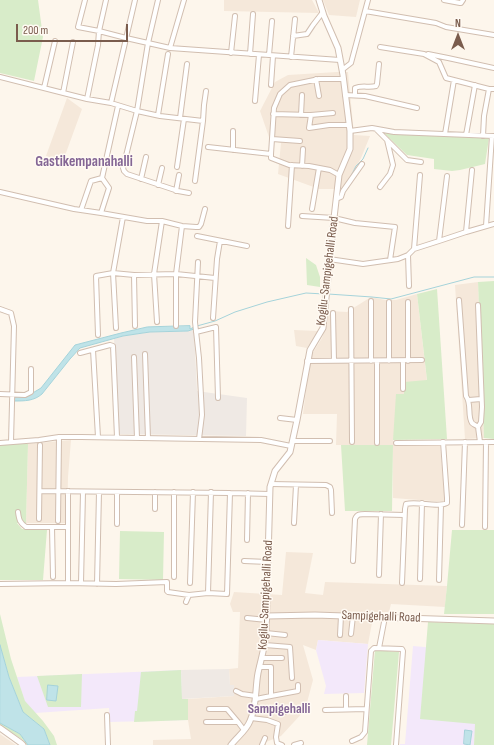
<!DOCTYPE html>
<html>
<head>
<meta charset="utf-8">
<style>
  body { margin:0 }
  #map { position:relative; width:494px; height:745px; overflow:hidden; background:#fdf6ec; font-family:"Sofia Sans Condensed",sans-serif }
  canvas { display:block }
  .north { position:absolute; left:438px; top:16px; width:40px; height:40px; -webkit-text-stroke:3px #fffaf3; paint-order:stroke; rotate:0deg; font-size:11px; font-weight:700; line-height:16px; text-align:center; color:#7a5c4d }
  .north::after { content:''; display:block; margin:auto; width:14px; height:18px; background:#7a5c4d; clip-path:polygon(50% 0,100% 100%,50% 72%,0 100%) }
  .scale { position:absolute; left:16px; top:24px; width:112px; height:18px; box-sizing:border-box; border:2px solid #7a5c4d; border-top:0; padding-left:5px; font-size:12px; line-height:14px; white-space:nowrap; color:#7a5c4d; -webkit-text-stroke:3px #fffaf3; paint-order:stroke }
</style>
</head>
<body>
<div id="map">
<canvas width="494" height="745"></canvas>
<div class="north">N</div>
<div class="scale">200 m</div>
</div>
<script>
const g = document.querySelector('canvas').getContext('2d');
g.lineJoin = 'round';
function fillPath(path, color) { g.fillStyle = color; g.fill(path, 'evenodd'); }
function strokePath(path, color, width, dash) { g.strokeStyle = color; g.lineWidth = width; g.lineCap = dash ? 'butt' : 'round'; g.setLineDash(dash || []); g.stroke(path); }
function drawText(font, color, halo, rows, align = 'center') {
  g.font = font + ' "Sofia Sans Condensed",sans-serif'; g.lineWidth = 3; g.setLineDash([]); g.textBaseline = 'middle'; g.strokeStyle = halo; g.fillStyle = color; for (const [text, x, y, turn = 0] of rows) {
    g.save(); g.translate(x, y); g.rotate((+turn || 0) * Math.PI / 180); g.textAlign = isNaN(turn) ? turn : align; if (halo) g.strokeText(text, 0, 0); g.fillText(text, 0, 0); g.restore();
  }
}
fillPath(new Path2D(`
  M224 0H312L319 13 224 11Z
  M323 0H360L356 17 329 15Z
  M337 72H348L354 135 370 136 361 158 344 189H319L278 174 281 143 270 140 260 111 275 82 288 75Z
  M67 98 82 109 63 161 46 156Z
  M478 282 484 438 465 439 455 285Z
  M417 294 427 381 404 394 393 440V445H440L445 502 393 498V445H336L337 414H303L309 366 312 354 322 338 327 324 329 311 347 312 371 297 385 300H396Z
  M294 330 318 331 307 348 296 346Z
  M71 440 68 477 67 523H26L28 444Z
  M286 552 313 553 305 593 323 595 325 582 447 586 445 607 391 604 389 612H374L368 644 318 640 316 650 303 645 313 680 305 710 281 736 266 742V745H153V740L191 739 188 720V699L234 696 230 685 229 669 238 668 240 612H233L230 604 234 592 282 595Z
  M0 734 16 745H0Z`), '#f5e8da');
fillPath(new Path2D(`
  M194 329 197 391 247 398 246 436 119 434 114 339 123 336 150 332 188 331Z
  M229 669 230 685H234V696L182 699 181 670Z`), '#efe9e4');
fillPath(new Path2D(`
  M318 640 368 644 364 693 324 694 326 686 316 650Z
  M413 646 481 652 474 745H400V744H405Z
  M181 670 182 699H188V720L110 722 109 708 35 713 25 702 17 677Z`), '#f3e8fa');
fillPath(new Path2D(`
  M0 0H38L43 37 34 81 0 73Z
  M383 132 401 134 489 138 485 164 460 170 452 171 434 169V159L407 155Z
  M306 258 316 265 320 277V287L307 285Z
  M494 281V439L484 438 478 282Z
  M437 289 447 439 393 440 396 394H404V382L427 380 417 294Z
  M9 444H28L26 523H17L22 529 47 530 43 580H0V445Z
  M341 445H393L392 511H345Z
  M452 530H494V614H444L447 586Z
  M120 531 164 532 163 580 119 579Z
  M0 614 11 659 25 701 43 721 54 736 57 745H50L44 729 23 712 9 677 0 645Z
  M428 622 494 624V745H474L475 724 420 719Z
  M375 650 399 652 391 745H367Z
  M181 670 182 699H188V720L134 722 135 711H137L141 672Z
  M82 674 81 707H48L37 676Z
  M0 723 20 734 28 745H27L23 740 0 725Z`), '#d8ecc9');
const water = new Path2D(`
  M190 326V329L194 327V329L188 331 150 332 143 333 123 336 80 348 70 359 42 394C34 401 25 401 14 401V396L26 397 41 388 75 345 121 333 147 327Z
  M0 645 9 677 23 712 44 729 50 745H28L20 734 0 723Z
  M48 685 58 686 56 701 47 700Z
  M465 730 472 731 470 745 464 744Z`);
fillPath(water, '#bfe3e8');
strokePath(water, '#a5d3da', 1);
strokePath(new Path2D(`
  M351 176 356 166 363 159 368 148
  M328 294 372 297 391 299 474 277H494
  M197 326 215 321 235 312 267 302 306 293 324 294`), '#a5d3da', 1);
const minor = new Path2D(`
  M85 0 78 27 99 31 126 38 170 48 340 60
  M444 0 460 3H461L463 0
  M365 11 436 23 446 27 494 35
  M293 36 307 34 313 25 323 12
  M380 47 424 54 439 62 446 78 489 89H494
  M170 48 184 0
  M231 53 235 16
  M250 54 253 14
  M428 54 448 58 494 68
  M269 55 272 21
  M291 57 295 19
  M342 70 351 63 368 0
  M0 77 87 99 111 103 137 111 148 43 158 0
  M316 79 319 96
  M271 85 273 56
  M44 88 55 41
  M63 93 73 42
  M345 95 365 96 417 108
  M355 95V88C362 85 369 88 376 86L377 84 379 64
  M87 99 98 45 99 31 106 0
  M255 101 259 55
  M111 103 135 0
  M118 106 102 178 109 188 101 213 147 221H162L182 226 196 227H199L201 224 205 209
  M273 114 311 115 309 128 329 125H349
  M158 115 168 54
  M301 115 302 95
  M311 115 333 113
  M180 118 187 64
  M377 130 407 160 421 162
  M350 131 372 128 394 132 494 136
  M445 134 454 80
  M466 135 475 85
  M483 136 484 116 489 89
  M272 139 300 141
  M208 147 271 154
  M233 150V131
  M302 166 303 149
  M177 167 184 119
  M339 175 330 170 309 166 289 165 271 158V154L274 108 280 94 290 85 319 79H343
  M141 179 146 157
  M195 181 203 121 204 105 206 91
  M158 185 162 168
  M380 187 390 174 393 165 387 140
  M176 191 179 175
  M0 192 74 209 101 213
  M189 193 178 191 127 174 124 171 123 168 137 111 160 116 203 121
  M336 199 341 197 343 191 362 164
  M312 209 319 168
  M81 210 91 181 102 178
  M302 216 334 218 355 223 395 227 390 260
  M288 226 292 165
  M486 226 492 136
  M466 232 472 170
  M197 236 247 246
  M439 241 447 176
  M414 249 420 175
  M408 255 409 286
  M329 259 363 264 398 259 408 255 414 249 439 241 466 232 494 224
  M198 262 195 322 199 358 202 415 199 439
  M134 275 135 326
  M459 300 466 396C472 404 467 416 472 423 474 425 476 425 478 427
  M371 301V361
  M389 302V361
  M408 302V361
  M478 305 482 407 481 422 478 427 480 442
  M0 309 11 313 14 326 11 442
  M351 309 352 442
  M333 313 334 361
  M213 318 217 259 220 241
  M157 322 154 274 162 221
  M176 326V274L182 226
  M116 328 113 273 123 217
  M196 332 216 327 218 398
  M98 335 96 276 113 273 134 275 176 274 215 278
  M93 350 98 437
  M80 353 110 345 113 346 117 437
  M145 354 148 438
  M134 357 137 438
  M307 361 422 360
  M377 361V443
  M403 361V389
  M0 394 25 395 31 392V369
  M469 400 481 399
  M280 418 297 420
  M293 441H330
  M0 443 39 440 59 437H81L261 440 291 446
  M396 443 494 442
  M271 484 326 485 330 487 331 490 332 513
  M40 491 230 493 270 494
  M68 491V583L116 584 167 582V591L168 592 189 595 208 593 227 594 230 493
  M155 509V492
  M18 512C19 520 20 523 26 527H68
  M39 519 40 445
  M58 521 59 437
  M294 523 296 485
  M117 524V492
  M462 525 465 442
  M52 527 53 577
  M485 527 486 442
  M247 540 248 493
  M244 561 268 562
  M353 561 355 519C357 514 360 514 365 514L404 515
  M379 575 381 514
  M174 577V492
  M420 579 422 503
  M439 580 441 505
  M81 583 83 492
  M190 583 193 492
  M402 583 405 509 406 504C418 501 438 508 447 503V498L443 442
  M0 584 68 583
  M97 584 99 492
  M208 593 211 492
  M186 602 189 595
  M247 618 267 620
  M266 633 285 635
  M351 634 353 616
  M340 635 341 616
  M265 645 290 647 292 678
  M379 648 385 617
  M262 658H282
  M236 691 242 694 256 696
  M271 696 298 691V685
  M346 696V709
  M256 699 271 696V667H259
  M254 707 285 712
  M209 709H227L238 722
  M325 710 366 709
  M107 715 108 745
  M251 718 267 720 278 724 276 737 277 743 282 745
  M206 722H238L244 730
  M352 741 361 737 365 732 371 651 374 648 402 649 403 651 396 745
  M262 745 265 738
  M294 745 301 743`);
const tertiary = new Path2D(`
  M267 616 315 615 494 621
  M0 728 21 743 23 745
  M231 745C237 737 246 731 250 721 257 706 255 689 258 673 261 659 265 647 266 633L270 487 275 471 290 452 297 420 310 350 323 328 334 218 339 175 350 149V131L343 75 338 48 324 16 319 0`);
strokePath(minor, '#d1beb0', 6);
strokePath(tertiary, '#d1beb0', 7);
strokePath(minor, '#fff', 4);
strokePath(tertiary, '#fff', 5);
drawText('13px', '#7a5c4d', '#fffaf3', [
  ["Kogilu-Sampigehalli Road",328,271,-83],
  ["Kogilu-Sampigehalli Road",266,595,-87],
  ["Sampigehalli Road",381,617,2]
]);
drawText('bold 14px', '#846695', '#fffaf3', [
  ["Sampigehalli",279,709]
]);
drawText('bold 15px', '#846695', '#fffaf3', [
  ["Gastikempanahalli",84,162]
]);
</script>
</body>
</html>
